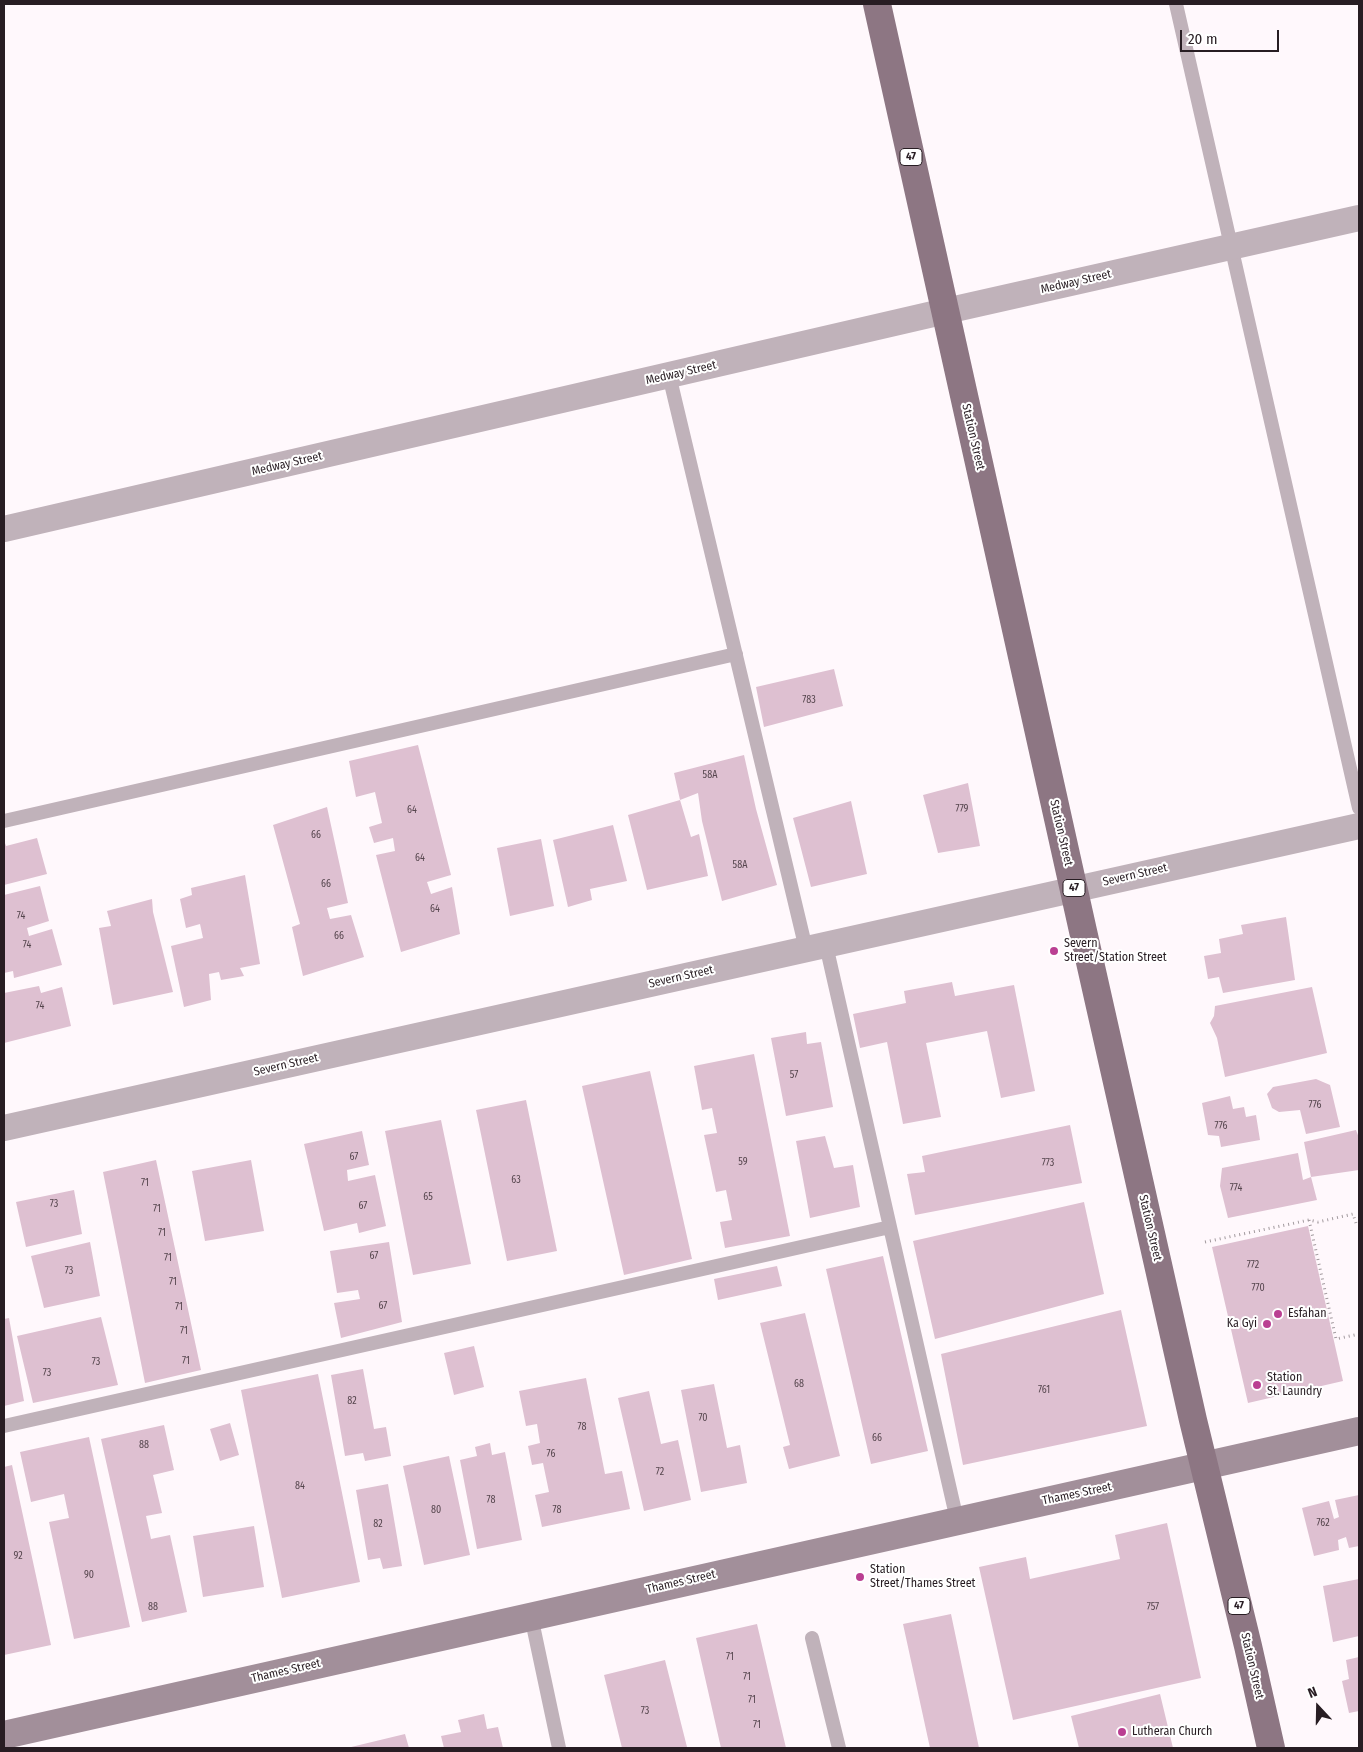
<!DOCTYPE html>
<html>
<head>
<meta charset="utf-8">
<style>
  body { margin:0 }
  #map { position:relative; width:1363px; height:1752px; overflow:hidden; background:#fff8fc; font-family:"Fira Sans Condensed",sans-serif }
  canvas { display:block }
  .frame { position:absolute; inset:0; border:5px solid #281d23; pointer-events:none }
  .north { position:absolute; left:1293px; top:1682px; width:50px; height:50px; -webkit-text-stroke:4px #fff; paint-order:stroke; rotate:339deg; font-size:14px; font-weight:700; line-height:20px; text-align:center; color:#281d23 }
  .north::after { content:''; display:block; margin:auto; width:18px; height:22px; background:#281d23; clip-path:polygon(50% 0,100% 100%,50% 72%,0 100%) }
  .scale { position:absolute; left:1180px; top:30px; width:99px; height:22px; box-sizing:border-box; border:2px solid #281d23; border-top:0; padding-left:6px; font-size:15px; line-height:18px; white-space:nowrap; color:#281d23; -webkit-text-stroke:4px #fff; paint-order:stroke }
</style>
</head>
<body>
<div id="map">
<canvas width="1363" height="1752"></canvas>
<div class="frame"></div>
<div class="north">N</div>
<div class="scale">20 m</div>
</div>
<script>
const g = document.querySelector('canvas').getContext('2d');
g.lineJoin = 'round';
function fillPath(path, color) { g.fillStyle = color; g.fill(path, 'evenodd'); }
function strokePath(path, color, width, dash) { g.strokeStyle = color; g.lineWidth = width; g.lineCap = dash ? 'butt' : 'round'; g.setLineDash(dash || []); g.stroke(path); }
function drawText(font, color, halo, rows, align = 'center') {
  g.font = font + ' "Fira Sans Condensed",sans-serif'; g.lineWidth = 4; g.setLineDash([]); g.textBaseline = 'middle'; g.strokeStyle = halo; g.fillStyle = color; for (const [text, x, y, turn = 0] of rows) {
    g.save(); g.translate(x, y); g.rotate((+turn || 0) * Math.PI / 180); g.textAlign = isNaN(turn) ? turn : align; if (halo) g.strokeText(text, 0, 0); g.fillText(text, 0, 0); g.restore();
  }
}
fillPath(new Path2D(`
  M834 669 843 706 764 727 756 687Z
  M418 745 451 875 427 882 431 894 452 887 460 934 401 952 376 855 395 851 393 838 374 843 369 827 382 823 375 792 356 797 349 761Z
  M744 755 756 809 777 885 722 901 702 821 698 793 680 800 674 773Z
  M968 783 980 846 938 853 923 795Z
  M680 800 691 837 699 834 708 876 647 890 628 815Z
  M851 801 867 874 811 887 793 818Z
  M327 807 348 903 327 908 330 919 351 915 364 957 303 976 292 927 300 924 273 825Z
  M613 825 627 881 590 889 592 900 568 907 553 840Z
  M37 838 47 874 4 885V840L6 846Z
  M541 839 554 906 510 916 497 848Z
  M245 875 260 964 240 968 244 976 221 980 219 972 209 974 211 1000 184 1007 171 946 203 938 200 924 186 928 180 899 192 895 191 888Z
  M40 886 49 921 27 928 29 936 52 929 62 965 14 978 13 971 4 973V895Z
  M152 899 153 912 173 992 113 1005 99 928 111 926 107 911Z
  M1286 917 1295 980 1223 993 1219 977 1208 979 1204 956 1221 953 1219 939 1243 934 1241 925Z
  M952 982 955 996 1014 985 1035 1091 1001 1098 987 1031 926 1043 941 1117 903 1124 887 1042 860 1048 853 1014 906 1003 904 991Z
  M39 986 41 993 62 987 71 1026 4 1043V993Z
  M1312 987 1327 1053 1225 1077 1217 1038 1210 1023 1214 1016 1215 1006Z
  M806 1032 807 1044 821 1042 833 1107 786 1116 771 1038Z
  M754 1054 790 1236 725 1248 720 1222 732 1220 726 1190 716 1192 704 1135 717 1133 712 1108 702 1110 694 1066Z
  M650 1071 692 1259 624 1275 582 1086Z
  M1316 1079 1330 1085 1340 1127 1306 1134 1300 1110 1279 1112 1272 1108 1267 1094 1273 1087Z
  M1230 1096 1233 1109 1244 1107 1246 1117 1256 1115 1260 1140 1221 1147 1219 1136 1208 1135 1202 1103Z
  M526 1100 557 1251 507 1261 476 1110Z
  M441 1120 471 1264 413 1275 385 1131Z
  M1070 1125 1082 1183 915 1215 907 1174 925 1172 922 1156Z
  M1356 1130 1359 1138V1170L1311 1177 1304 1142Z
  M362 1131 369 1165 347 1170 348 1181 375 1175 386 1226 359 1233 357 1223 324 1231 304 1144Z
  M825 1136 834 1168 853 1165 860 1207 810 1218 796 1141Z
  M1298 1153 1303 1180 1311 1177 1317 1200 1228 1218 1220 1186 1222 1168Z
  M156 1160 201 1370 145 1383 103 1172Z
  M251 1160 264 1231 205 1241 192 1171Z
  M74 1190 82 1234 26 1247 16 1202Z
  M1084 1202 1104 1294 935 1339 913 1241Z
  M1308 1226 1343 1381 1248 1403 1212 1247Z
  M90 1242 100 1296 44 1308 31 1256Z
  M389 1242 402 1322 341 1338 334 1303 360 1299 358 1290 337 1293 330 1251Z
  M883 1256 928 1451 871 1464 826 1269Z
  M777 1266 782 1286 718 1300 714 1279Z
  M1121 1310 1147 1426 963 1465 941 1354Z
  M805 1313 840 1456 789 1469 783 1447 790 1445 760 1323Z
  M101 1317 118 1385 33 1403 17 1336Z
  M9 1318 24 1401 4 1406V1319Z
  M474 1346 484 1387 454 1395 444 1353Z
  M363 1369 374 1429 386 1427 391 1456 365 1461 363 1453 345 1456 331 1375Z
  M318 1374 360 1582 282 1598 241 1390Z
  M586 1378 605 1474 622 1471 630 1509 542 1527 535 1495 549 1492 543 1463 532 1465 528 1446 540 1443 537 1424 526 1426 519 1391Z
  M714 1384 727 1448 740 1445 747 1483 701 1492 681 1390Z
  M649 1391 661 1444 678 1440 691 1500 644 1511 618 1398Z
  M230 1423 239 1455 220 1461 210 1429Z
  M164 1425 174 1470 153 1475 162 1513 146 1516 151 1539 170 1535 187 1612 142 1622 101 1439Z
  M89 1437 130 1627 74 1639 49 1522 69 1518 64 1494 31 1502 20 1452Z
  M490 1443 492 1455 505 1452 522 1540 477 1549 460 1460 477 1456 475 1447Z
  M449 1456 470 1555 424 1565 403 1466Z
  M12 1465 51 1645 4 1655V1467Z
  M388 1484 402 1566 383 1569 380 1558 368 1560 356 1490Z
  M1359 1495V1546L1349 1548 1346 1537 1338 1540 1339 1550 1314 1556 1302 1508 1329 1501 1334 1519 1339 1517 1335 1500Z
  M1167 1523 1201 1678 1013 1720 979 1567 1026 1557 1030 1579 1120 1559 1115 1535Z
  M254 1526 264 1587 203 1597 193 1536Z
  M1359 1579V1636L1333 1642 1323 1586Z
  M951 1614 979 1748H930L903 1624Z
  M757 1624 786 1748H721L696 1638Z
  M1359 1657V1711L1349 1713 1342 1681 1349 1679 1346 1660Z
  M665 1660 687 1747 680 1748H622L604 1675Z
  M1160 1694 1173 1748H1079L1071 1716Z
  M484 1714 487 1729 498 1727 503 1748H444L441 1736 461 1732 458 1720Z
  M405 1734 409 1748H347Z`), '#dec0d1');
strokePath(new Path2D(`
  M1309 1220 1336 1339 1359 1334
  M1205 1242 1309 1220 1318 1222 1353 1214 1356 1223`), '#a29a9e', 3, [1, 4]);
strokePath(new Path2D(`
  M1176 4 1359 808
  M669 375 806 949
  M4 821 736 654
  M890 1227 957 1520
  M4 1426 890 1227 826 945
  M531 1616 559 1748
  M812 1638 839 1748`), '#c0b2ba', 14);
strokePath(new Path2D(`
  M4 529 946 311 1359 218
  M4 1128 1359 826`), '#c0b2ba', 26);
strokePath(new Path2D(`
  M4 1735 1359 1431`), '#a28f9a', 28);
strokePath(new Path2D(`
  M877 4 1083 931 1193 1420 1248 1646 1271 1748`), '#8d7683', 28);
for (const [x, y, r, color] of [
  [1054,951,5,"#ba3f92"],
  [1278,1314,5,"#ba3f92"],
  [1267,1324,5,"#ba3f92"],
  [1257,1385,5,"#ba3f92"],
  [860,1577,5,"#ba3f92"],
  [1122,1732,5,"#ba3f92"]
]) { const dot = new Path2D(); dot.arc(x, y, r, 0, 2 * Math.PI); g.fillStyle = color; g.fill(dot); strokePath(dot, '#fff', 2); }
drawText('10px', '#56464e', null, [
  ["783",809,700],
  ["58A",710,775],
  ["779",962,809],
  ["64",412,810],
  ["66",316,835],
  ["64",420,858],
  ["58A",740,865],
  ["66",326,884],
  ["64",435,909],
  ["74",21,916],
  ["66",339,936],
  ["74",27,945],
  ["74",40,1006],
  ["57",794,1075],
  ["776",1315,1105],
  ["776",1221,1126],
  ["67",354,1157],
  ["59",743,1162],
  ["773",1048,1163],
  ["63",516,1180],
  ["71",145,1183],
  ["774",1236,1188],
  ["65",428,1197],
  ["73",54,1204],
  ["67",363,1206],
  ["71",157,1209],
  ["71",162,1233],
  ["67",374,1256],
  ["71",168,1258],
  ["772",1253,1265],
  ["73",69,1271],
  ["71",173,1282],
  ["770",1258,1288],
  ["67",383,1306],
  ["71",179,1307],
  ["71",184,1331],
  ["71",186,1361],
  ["73",96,1362],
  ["73",47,1373],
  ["68",799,1384],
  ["761",1044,1390],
  ["82",352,1401],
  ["70",703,1418],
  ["78",582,1427],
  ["66",877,1438],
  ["88",144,1445],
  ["76",551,1454],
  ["72",660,1472],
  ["84",300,1486],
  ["78",491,1500],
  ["80",436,1510],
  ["78",557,1510],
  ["762",1323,1523],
  ["82",378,1524],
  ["92",18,1556],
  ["90",89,1575],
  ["88",153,1607],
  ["757",1153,1607],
  ["71",730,1657],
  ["71",747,1677],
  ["71",752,1700],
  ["73",645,1711],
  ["71",757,1725]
]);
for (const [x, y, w] of [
  [911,157,22],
  [1074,888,22],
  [1239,1606,22]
]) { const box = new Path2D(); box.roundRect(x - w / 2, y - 8.5, w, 17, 4); g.fillStyle = '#fff'; g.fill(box); strokePath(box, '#281d23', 1); }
drawText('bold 11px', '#281d23', null, [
  ["47",911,157],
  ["47",1074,888],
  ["47",1239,1606]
]);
drawText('12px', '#281d23', '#fff', [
  ["Medway Street",1076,282,-13],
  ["Medway Street",681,373,-13],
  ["Station Street",973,437,77],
  ["Medway Street",287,464,-13],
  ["Station Street",1061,833,77],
  ["Severn Street",1135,875,-13],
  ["Severn Street",681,977,-13],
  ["Severn Street",286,1065,-13],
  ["Station Street",1150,1228,77],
  ["Thames Street",1077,1494,-12],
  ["Thames Street",681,1582,-13],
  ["Station Street",1252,1666,77],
  ["Thames Street",286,1671,-13]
]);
drawText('12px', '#281d23', '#fff', [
  ["Severn",1064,944],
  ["Street/Station Street",1064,958],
  ["Esfahan",1288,1314],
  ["Ka Gyi",1257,1324,"right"],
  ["Station",1267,1378],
  ["St. Laundry",1267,1392],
  ["Station",870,1570],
  ["Street/Thames Street",870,1584],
  ["Lutheran Church",1132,1732]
], 'left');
</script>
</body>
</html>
